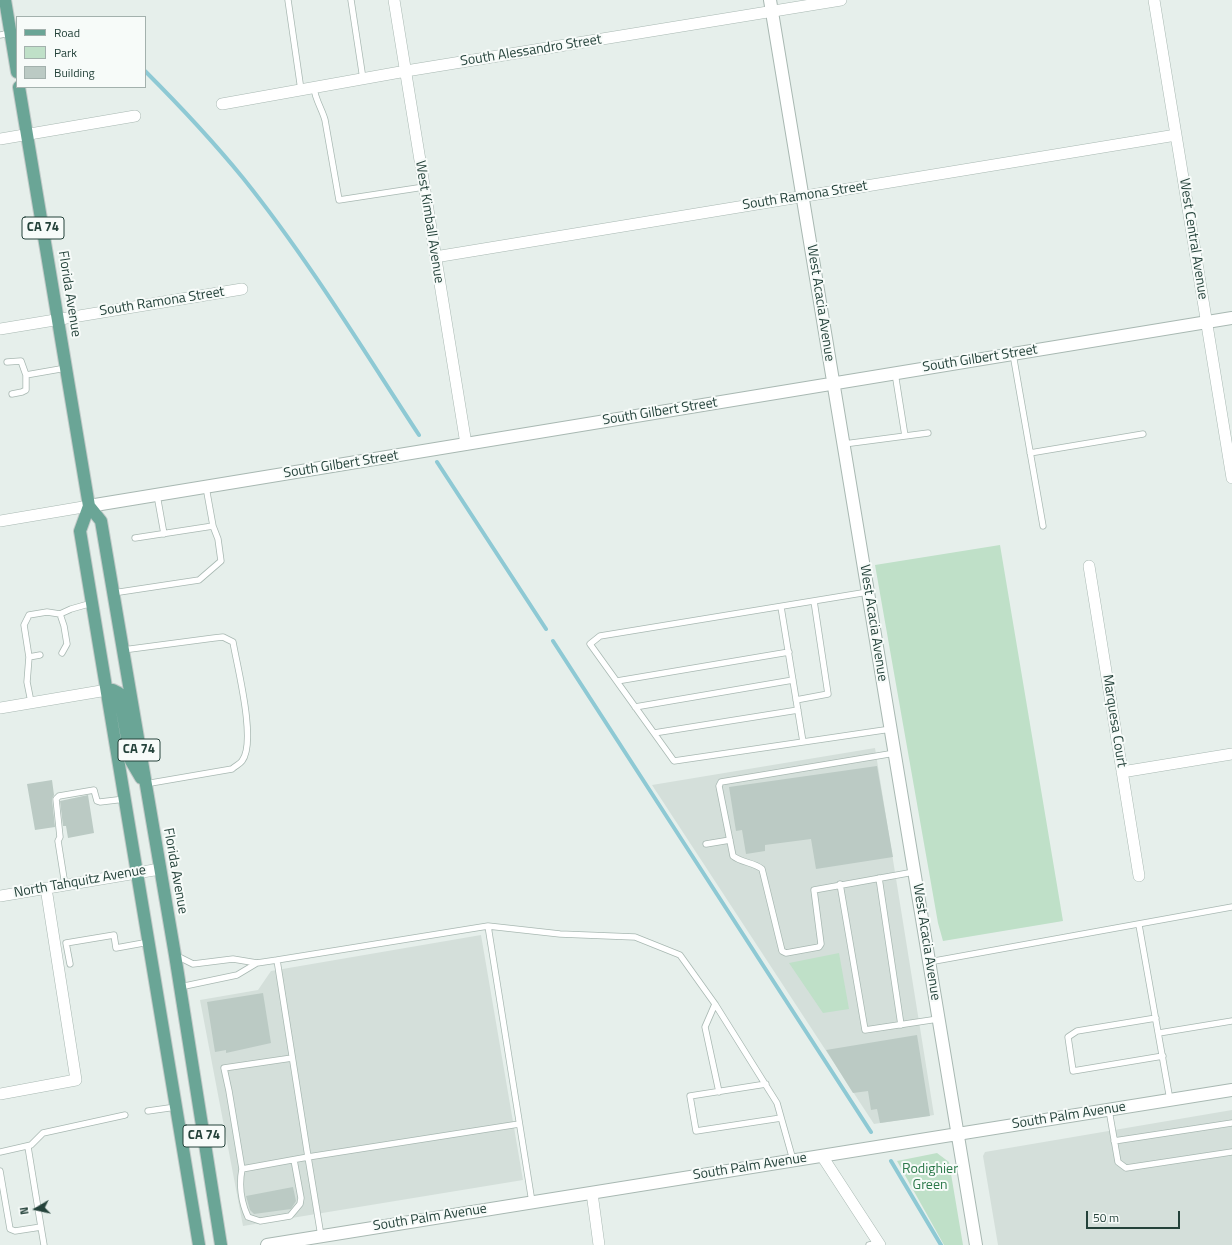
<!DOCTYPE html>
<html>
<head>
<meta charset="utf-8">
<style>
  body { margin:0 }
  #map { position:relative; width:1232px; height:1245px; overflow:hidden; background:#e6efeb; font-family:"Titillium Web",sans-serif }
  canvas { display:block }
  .legend { position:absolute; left:16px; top:16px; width:130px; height:72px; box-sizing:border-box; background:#f7fbf9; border:1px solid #a3b1ad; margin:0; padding:5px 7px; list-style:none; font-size:12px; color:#24423a }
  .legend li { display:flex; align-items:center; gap:8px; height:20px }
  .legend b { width:20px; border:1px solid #a3b1ad }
  .north { position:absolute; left:16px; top:1189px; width:40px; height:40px; -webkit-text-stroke:3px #f7fbf9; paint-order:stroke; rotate:261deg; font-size:11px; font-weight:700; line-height:16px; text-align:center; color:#24423a }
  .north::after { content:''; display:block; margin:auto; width:14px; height:18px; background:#24423a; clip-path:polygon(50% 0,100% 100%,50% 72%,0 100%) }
  .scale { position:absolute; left:1086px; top:1211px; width:94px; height:18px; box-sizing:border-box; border:2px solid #24423a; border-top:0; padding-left:5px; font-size:12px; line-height:14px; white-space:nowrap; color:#24423a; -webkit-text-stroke:3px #f7fbf9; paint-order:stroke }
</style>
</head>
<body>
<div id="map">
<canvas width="1232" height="1245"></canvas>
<ul class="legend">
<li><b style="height:5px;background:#6aa596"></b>Road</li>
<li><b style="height:11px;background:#bfe0c8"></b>Park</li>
<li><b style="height:11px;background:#bbcac4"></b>Building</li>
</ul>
<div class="north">N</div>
<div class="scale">50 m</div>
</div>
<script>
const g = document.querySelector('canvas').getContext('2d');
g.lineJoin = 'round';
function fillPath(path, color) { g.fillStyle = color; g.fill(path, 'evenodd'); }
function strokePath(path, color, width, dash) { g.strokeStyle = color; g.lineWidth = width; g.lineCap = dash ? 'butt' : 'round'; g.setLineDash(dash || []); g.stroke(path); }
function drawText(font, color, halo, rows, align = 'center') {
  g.font = font + ' "Titillium Web",sans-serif'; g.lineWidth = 4; g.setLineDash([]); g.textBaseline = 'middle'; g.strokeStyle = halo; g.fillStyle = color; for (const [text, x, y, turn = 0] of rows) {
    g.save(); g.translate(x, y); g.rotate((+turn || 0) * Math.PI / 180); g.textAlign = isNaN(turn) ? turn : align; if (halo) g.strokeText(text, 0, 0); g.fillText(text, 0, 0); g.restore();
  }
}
fillPath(new Path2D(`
  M875 748 934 1115 874 1124 652 785Z
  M481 935 523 1180 243 1226 200 1000 258 990 271 971Z
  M1232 1110V1245H998L983 1156 985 1152Z`), '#d4dfda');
fillPath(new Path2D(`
  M1000 545 1063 921 943 941 938 923 875 565Z
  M839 953 849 1009 823 1013 789 963Z
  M937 1153 949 1162 963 1245H944L897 1161Z`), '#bfe0c8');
strokePath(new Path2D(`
  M145 71C179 105 212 140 243 178 308 259 362 348 419 435
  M437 462 546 629
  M553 641 871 1132
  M891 1161 941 1245`), '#8ec9d4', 4);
fillPath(new Path2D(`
  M877 766 893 857 816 869 811 839 765 845V851L746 854 742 830 736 831 729 787Z
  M52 780 54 795 52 799 55 827 35 830 27 784Z
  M88 795 94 833 68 838 66 826H63L60 801Z
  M263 993 271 1043 226 1053V1050L215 1052 207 1002Z
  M917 1035 930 1116 880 1123 877 1109 871 1110 868 1091 853 1093 826 1050Z
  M293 1187 296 1201 291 1209 254 1214 250 1210 246 1196Z`), '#bbcac4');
const service = new Path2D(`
  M288 0 301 90
  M351 0 363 79
  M0 35 10 33
  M314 88C315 99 322 109 325 120L339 200 424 187
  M1013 354 1043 526
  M7 362 21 361 26 375V390L22 392 12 394
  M895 373 905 436
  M26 375 66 368
  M844 444 928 433
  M1030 453 1143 434
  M157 495 164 534
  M135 538 213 526 206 487
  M868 592 600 636 590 644 674 761 891 729
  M113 593 199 580 221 561 218 539 213 526
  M781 607 803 742
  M60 614 71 609 92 603
  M123 650 214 638 223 637 233 642C237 666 257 742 242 761 240 764 235 766 232 769L145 784
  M29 657 24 625 29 615 47 612 60 614 64 626 67 644 62 653
  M617 681 789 652
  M796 700 828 694 814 601
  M31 702 27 682 29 657 40 655
  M635 707 793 680
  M654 733 798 710
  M895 753 721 782 719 786 733 856C742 863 753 862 762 869L782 951 786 953 819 947 821 944 814 890 914 872
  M706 844 730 840
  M879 878 901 1025
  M840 884 865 1030 938 1019
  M65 885 58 841 60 837 56 799 59 796 94 790 97 801 100 802 125 799
  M1139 925 1170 1100
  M488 926 560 934 635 937 680 955 715 1004 777 1103 793 1160
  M175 955 193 964 233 959 257 963 277 960
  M929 962 1232 907
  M70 964 66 943 114 935 116 948 149 942
  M180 987 237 975 257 963
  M715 1004 705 1027 719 1092
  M1156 1018 1077 1031 1068 1037 1073 1071 1163 1056
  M1159 1033 1232 1021
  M292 1058 224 1068 229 1091 242 1169 308 1157 277 960 488 926 532 1202
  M766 1084 690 1096 696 1131 781 1118
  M1109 1110 1118 1162 1126 1168 1232 1152
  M148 1111 176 1107
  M1114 1141 1232 1123
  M28 1147 41 1227
  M0 1152 31 1145 43 1133 125 1115
  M242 1169C239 1184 241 1202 248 1217L260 1221 290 1216 300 1204 301 1198 294 1160
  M0 1171 10 1229 15 1231 41 1227 44 1245
  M321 1236 308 1157 519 1124
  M869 1245 879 1243`);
const minor = new Path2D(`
  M394 0 466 444
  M1154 0 1232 478
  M222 104 406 71 841 0
  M0 139 135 116
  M435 257 1176 135
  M0 329 242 289
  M0 521 89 506
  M1089 566 1139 876
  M0 708 107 690
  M1122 772 1232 754
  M0 896 160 869
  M0 1094 76 1080 46 888
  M822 1156 880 1245
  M592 1193 599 1245`);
const tertiary = new Path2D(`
  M770 0 976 1245
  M89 506 1232 318
  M267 1245 1232 1090`);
const primary = new Path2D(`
  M5 0 17 72
  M19 87 89 506 80 531 199 1245
  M89 506 101 521 175 955 221 1245
  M107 690H113L119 693 131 761 141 778`);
strokePath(service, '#a8b8b2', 7);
strokePath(minor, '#a8b8b2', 12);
strokePath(tertiary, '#a8b8b2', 14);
strokePath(primary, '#c2cac8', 14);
strokePath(service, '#fff', 5.5);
strokePath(minor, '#fff', 11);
strokePath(tertiary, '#fff', 12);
strokePath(primary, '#6aa596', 12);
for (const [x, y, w] of [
  [43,228,42],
  [139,750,42],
  [204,1136,42]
]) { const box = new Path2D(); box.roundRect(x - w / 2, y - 11, w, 22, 3); g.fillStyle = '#f7fbf9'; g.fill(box); strokePath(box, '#24423a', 1); }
drawText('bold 13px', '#24423a', null, [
  ["CA 74",43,228],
  ["CA 74",139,750],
  ["CA 74",204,1136]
]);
drawText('14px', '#24423a', '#f7fbf9', [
  ["South Alessandro Street",531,51,-9],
  ["South Ramona Street",805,196,-9],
  ["West Kimball Avenue",429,222,81],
  ["West Central Avenue",1193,239,81],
  ["Florida Avenue",69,294,81],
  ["South Ramona Street",162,302,-9],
  ["West Acacia Avenue",820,303,81],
  ["South Gilbert Street",980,359,-9],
  ["South Gilbert Street",660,412,-9],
  ["South Gilbert Street",341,465,-9],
  ["West Acacia Avenue",873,623,81],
  ["Marquesa Court",1114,721,81],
  ["Florida Avenue",175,871,80],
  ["North Tahquitz Avenue",80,882,-10],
  ["West Acacia Avenue",926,942,81],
  ["South Palm Avenue",1069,1116,-9],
  ["South Palm Avenue",750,1167,-9],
  ["South Palm Avenue",430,1218,-9]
]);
drawText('14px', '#2d7a4b', '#f7fbf9', [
  ["Rodighier",930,1170],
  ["Green",930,1186]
]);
</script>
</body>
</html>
